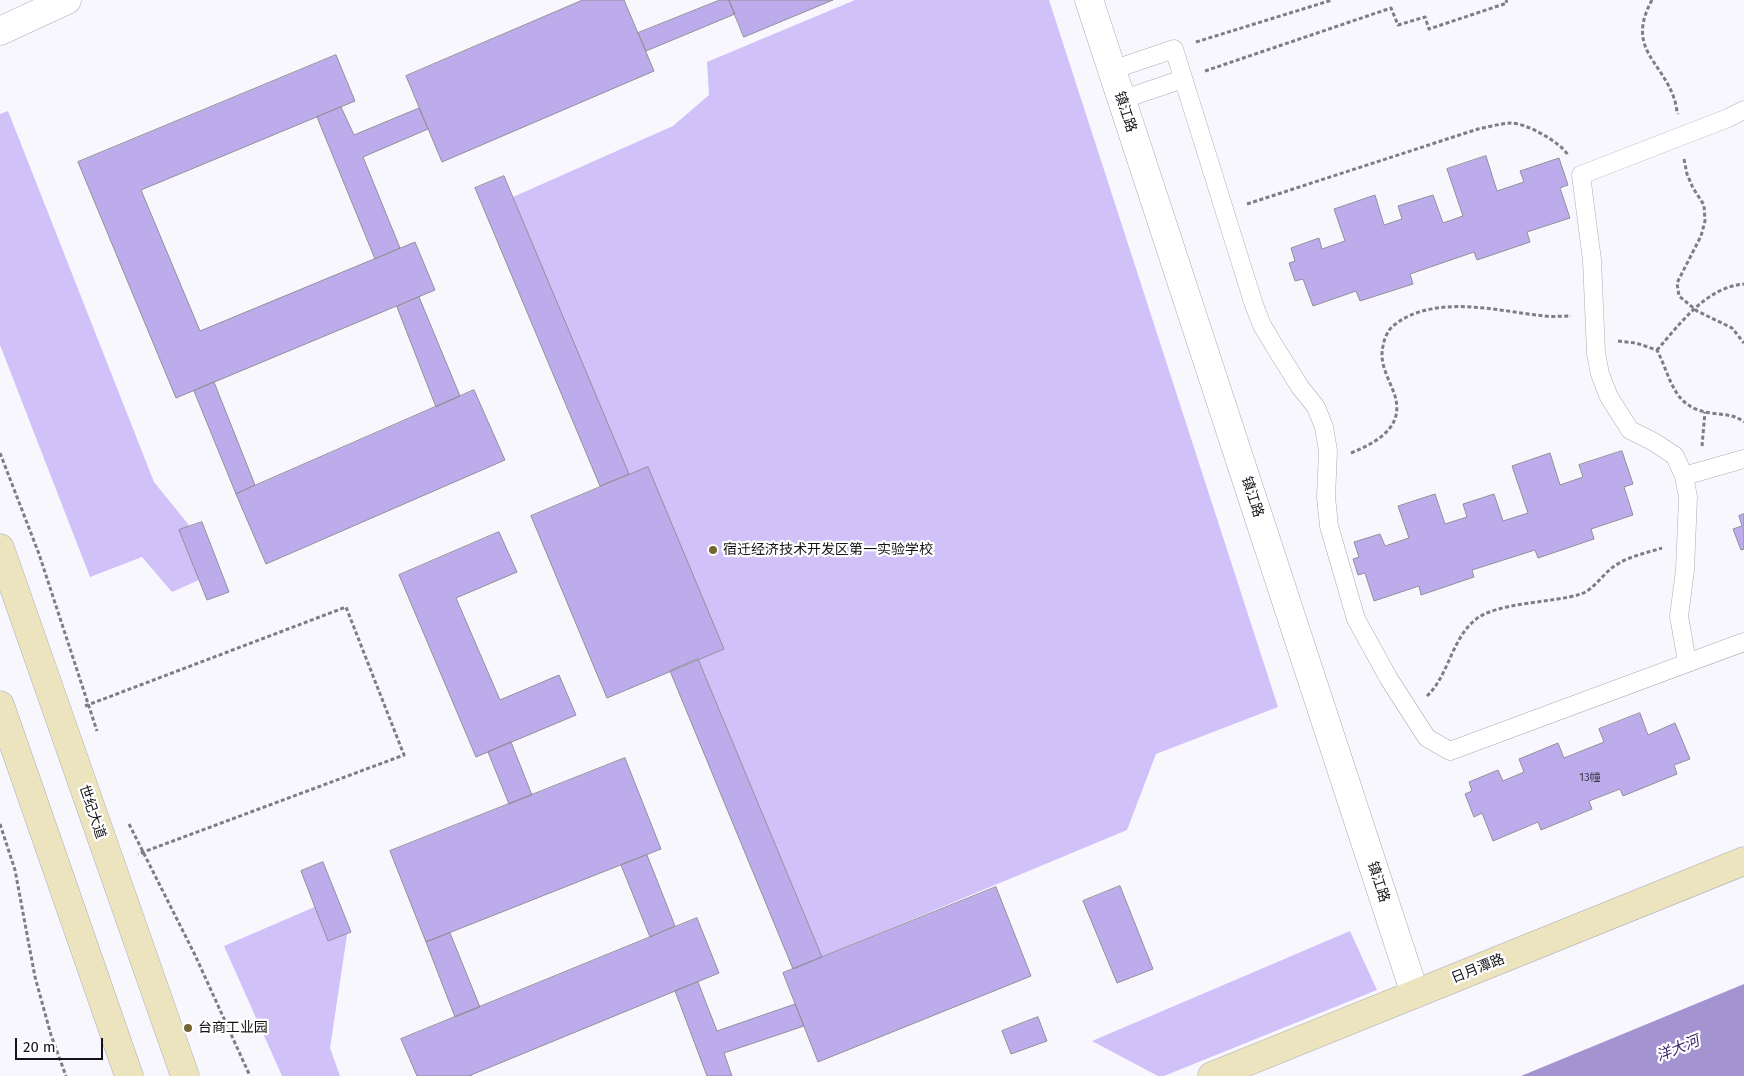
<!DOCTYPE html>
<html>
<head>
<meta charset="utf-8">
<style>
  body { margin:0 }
  #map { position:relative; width:1744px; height:1076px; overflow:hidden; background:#f8f7fe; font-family:"Fira Sans",sans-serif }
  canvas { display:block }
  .scale { position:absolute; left:15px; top:1038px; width:88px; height:22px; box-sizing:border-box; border:2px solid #141317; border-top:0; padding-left:6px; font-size:15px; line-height:18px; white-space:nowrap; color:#141317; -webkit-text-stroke:4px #fff; paint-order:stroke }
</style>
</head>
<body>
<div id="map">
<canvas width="1744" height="1076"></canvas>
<div class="scale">20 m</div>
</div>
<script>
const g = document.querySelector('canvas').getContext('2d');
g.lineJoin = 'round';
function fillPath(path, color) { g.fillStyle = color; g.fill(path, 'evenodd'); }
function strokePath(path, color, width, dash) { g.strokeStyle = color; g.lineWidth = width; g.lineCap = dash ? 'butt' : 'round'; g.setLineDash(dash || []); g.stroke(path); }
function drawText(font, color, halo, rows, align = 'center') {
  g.font = font + ' "Fira Sans","Noto Sans SC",sans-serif'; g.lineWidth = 4.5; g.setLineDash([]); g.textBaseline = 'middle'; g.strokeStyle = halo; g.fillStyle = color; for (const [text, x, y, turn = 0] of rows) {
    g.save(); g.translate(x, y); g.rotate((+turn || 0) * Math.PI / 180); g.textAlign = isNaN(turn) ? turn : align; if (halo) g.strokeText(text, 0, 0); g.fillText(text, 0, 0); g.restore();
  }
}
fillPath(new Path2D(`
  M855 0H1049L1278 707 1156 754 1127 830 822 957 698 659 513 197 673 126 709 95 707 62Z
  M8 111 154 482 188 524 208 576 172 592 142 557 90 577 0 345V114Z
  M333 899 347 935 330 1048 340 1076H282L224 946Z
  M1350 931 1377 990 1164 1076H1158L1092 1041Z`), '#d0c2f8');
fillPath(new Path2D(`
  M1744 984V1076H1521Z`), '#a493d1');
const building = new Path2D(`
  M583 0H624L654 71 442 162 406 76Z
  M720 0H729L735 14 646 51 638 33Z
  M729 0H833L744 37Z
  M336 55 355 101 141 190 200 331 415 242 435 290 176 398 78 162Z
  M341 107 354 135 419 108 428 129 363 157 400 248 375 259 317 117Z
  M1486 156 1497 191 1524 182 1520 171 1559 158 1568 185 1560 188 1570 218 1527 232 1530 242 1477 260 1474 252 1410 274 1413 284 1360 301 1356 291 1313 306 1303 279 1295 281 1289 263 1295 261 1291 248 1319 238 1322 249 1345 241 1334 209 1375 195 1384 225 1402 219 1398 206 1433 195 1443 223 1463 216 1447 169Z
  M504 176 629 474 600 486 475 188Z
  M419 297 460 396 436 407 397 307Z
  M214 382 255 485 236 494 194 391Z
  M474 390 505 460 266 564 236 494Z
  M1622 451 1633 484 1624 487 1633 515 1591 529 1594 539 1538 558 1535 550 1472 570 1474 577 1421 595 1419 586 1374 601 1365 573 1358 575 1353 559 1359 557 1354 542 1380 534 1385 546 1409 538 1398 506 1435 494 1445 524 1467 517 1463 504 1494 494 1503 521 1528 513 1512 466 1550 453 1560 485 1583 477 1579 465Z
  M648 467 724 649 607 698 531 516Z
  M1744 514V549L1741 550 1733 529 1742 526 1739 516Z
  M202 522 229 592 207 600 179 530Z
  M499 532 517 572 456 598 500 700 559 675 576 715 476 757 399 575Z
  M698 659 822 957 793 969 670 671Z
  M1640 713 1648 735 1675 723 1690 759 1674 765 1677 774 1623 796 1620 789 1589 801 1592 809 1541 830 1538 822 1493 841 1482 813 1474 817 1465 794 1472 791 1469 782 1498 770 1503 781 1524 772 1519 759 1558 743 1564 758 1604 742 1599 729Z
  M511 742 532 795 509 804 488 752Z
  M625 758 661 849 426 942 390 851Z
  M647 855 675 926 650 937 621 865Z
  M323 862 351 932 328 941 301 871Z
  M1120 886 1153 969 1117 983 1083 901Z
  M996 887 1031 976 818 1062 783 973Z
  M697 918 719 973 471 1075 472 1076H417L401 1039Z
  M450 933 480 1007 455 1017 426 942Z
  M698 982 717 1031 795 1004 804 1026 724 1053 732 1076H707L675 991Z
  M1038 1017 1047 1041 1011 1054 1002 1031Z`);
fillPath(building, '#bcaceb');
strokePath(building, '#928f9a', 1);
const lane = new Path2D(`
  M1112 70 1174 49 1254 305 1262 325 1275 347 1300 387 1316 407 1324 427 1328 451 1326 497 1329 526 1356 619 1389 679 1427 738 1450 751 1744 642
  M1121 100 1183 79
  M1684 476 1744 459
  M1687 662 1679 616 1685 570 1688 497 1684 476 1675 456 1654 442 1630 430 1609 397 1600 374 1596 353 1592 260 1581 175 1728 118 1744 110`);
const street = new Path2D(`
  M1089 0 1415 994
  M0 31 67 0`);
const secondary = new Path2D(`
  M0 548 185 1076
  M0 705 129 1076
  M1212 1076 1744 861`);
strokePath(lane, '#adabb5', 19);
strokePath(street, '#adabb5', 29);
strokePath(secondary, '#adabb5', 29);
strokePath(new Path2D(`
  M1652 0C1626 48 1660 59 1674 98 1676 103 1676 109 1678 114
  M1196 42 1332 0
  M1205 71 1391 8 1398 25 1425 17 1429 29 1507 3 1506 0
  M1684 159 1687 174 1693 188 1704 205 1705 221 1701 236 1677 283 1679 296 1697 311 1732 328 1744 343
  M1247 204 1478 129C1488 127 1499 124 1510 123 1526 123 1559 141 1568 155
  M1618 341 1636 343 1657 350C1672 380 1673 408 1711 413 1723 415 1734 414 1744 422
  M1657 350C1680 324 1706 287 1744 284
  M1702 446 1705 412
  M0 453 39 554 97 731
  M1351 453C1378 442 1406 426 1394 393 1388 377 1379 363 1383 346 1384 339 1388 330 1393 326 1433 293 1497 311 1544 316 1553 317 1562 316 1571 316
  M1427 696C1449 675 1451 640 1475 620 1496 602 1553 603 1581 594 1595 589 1604 572 1616 565 1630 556 1646 553 1662 548
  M85 706 346 607 404 755 138 854
  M0 824 15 870 35 977 51 1035 66 1076
  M129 824 195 955 250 1076`), '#7e7d82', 3, [4, 2.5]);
strokePath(lane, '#fff', 18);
strokePath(street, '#fff', 28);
strokePath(secondary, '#ece4bf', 28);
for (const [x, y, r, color] of [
  [713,550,5,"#716532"],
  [188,1028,5,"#716532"]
]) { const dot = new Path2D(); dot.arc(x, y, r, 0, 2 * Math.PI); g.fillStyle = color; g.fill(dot); strokePath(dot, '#fff', 2); }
drawText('11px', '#3e394c', null, [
  ["13幢",1590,778]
]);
drawText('14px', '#141317', '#fff', [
  ["镇江路",1125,112,72],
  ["镇江路",1252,497,72],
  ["世纪大道",92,812,71],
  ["镇江路",1378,882,72],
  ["日月潭路",1478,969,-22]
]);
drawText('14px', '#141317', '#fff', [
  ["宿迁经济技术开发区第一实验学校",723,550],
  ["台商工业园",198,1028]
], 'left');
drawText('italic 15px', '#3e246c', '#fff', [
  ["洋大河",1678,1049,-22]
]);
</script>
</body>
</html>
